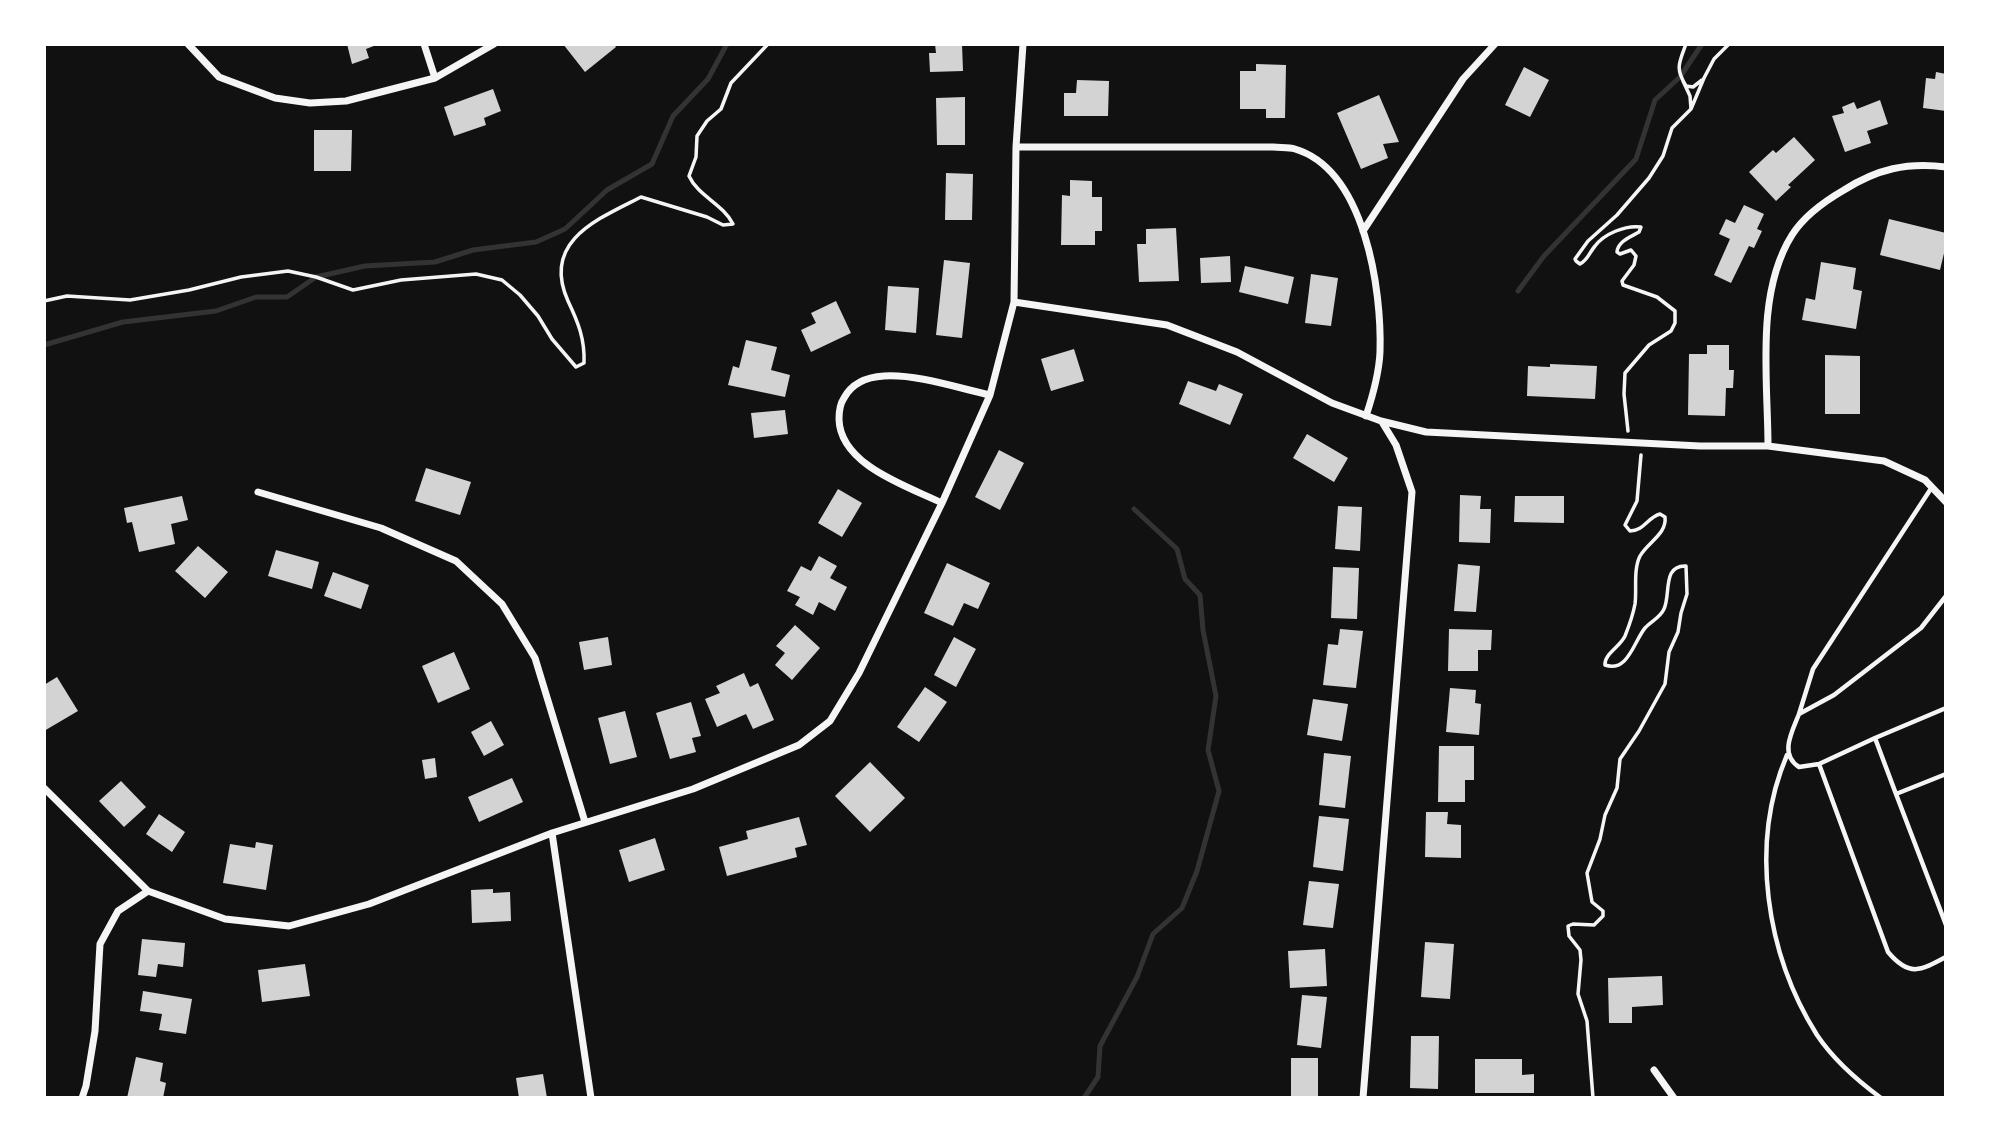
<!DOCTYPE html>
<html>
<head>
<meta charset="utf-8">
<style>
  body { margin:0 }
  #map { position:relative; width:1990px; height:1142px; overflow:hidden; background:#111; font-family:Arial,sans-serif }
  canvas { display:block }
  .frame { position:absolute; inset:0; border:46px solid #fff; pointer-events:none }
</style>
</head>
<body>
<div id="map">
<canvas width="1990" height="1142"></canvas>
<div class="frame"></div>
</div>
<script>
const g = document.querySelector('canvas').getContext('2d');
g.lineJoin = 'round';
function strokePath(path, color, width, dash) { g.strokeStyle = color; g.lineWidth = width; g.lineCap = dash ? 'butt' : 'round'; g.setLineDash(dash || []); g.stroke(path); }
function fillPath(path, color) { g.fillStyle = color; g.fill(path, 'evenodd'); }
strokePath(new Path2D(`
  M1518 291 1544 256 1636 159 1655 100 1680 77 1702 44
  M44 345 123 322 216 311 256 297H287L316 277 365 266 435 262 473 250 536 242 565 229 607 190 652 164 673 116 708 79 727 44
  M1084 1098 1098 1077 1100 1046 1137 977 1153 934 1182 908 1197 871 1219 791 1208 750 1216 696 1203 630 1200 595 1185 579 1177 549 1134 509`), '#333', 5);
fillPath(new Path2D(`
  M347 44H379L366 49 369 58 352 64Z
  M563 44H614L616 47 585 72Z
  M935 44H962L963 71 930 72 929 53H936Z
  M1256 64 1286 65 1285 118H1266V109H1240V71H1256Z
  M1524 67 1549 80 1530 117 1505 105Z
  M1936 72 1946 74V111L1923 108 1926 78 1935 79Z
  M1077 80 1109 81 1108 116H1064V93H1076Z
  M493 89 501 111 484 118 486 125 454 136 444 107Z
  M1379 95 1399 142 1383 144 1388 158 1361 169 1337 113Z
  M965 97V145H937L936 98Z
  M1880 100 1888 124 1867 131 1871 143 1845 152 1832 116 1844 113 1842 107 1854 102 1857 109Z
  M314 130H352L351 171H314Z
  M1794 137 1815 160 1788 185 1791 187 1776 201 1749 172 1773 150 1776 153Z
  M946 173 973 174 972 220H945Z
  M1070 180 1092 181V197H1102V231H1095V245H1061L1062 195 1070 196Z
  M1744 205 1764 214 1757 229 1762 231 1754 248 1749 246 1731 283 1714 275 1730 239 1719 234 1726 219 1735 223Z
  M1889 219 1946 233V245L1940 270 1880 255Z
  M1176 228 1179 281 1139 282 1137 244H1146V229Z
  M1230 256 1231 282 1201 283 1200 258Z
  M944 260 970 263 962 338 936 335Z
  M1821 262 1856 268 1853 289 1862 291 1856 329 1802 320 1806 298 1815 300Z
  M1245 266 1294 277 1288 304 1239 292Z
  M1311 274 1338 278 1331 326 1305 323Z
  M888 286 919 288 916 333 885 330Z
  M836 301 851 333 811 352 801 330 816 323 811 313Z
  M746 340 777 347 771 370 790 375 785 397 728 385 733 366 739 368Z
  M1707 345H1729V370H1734L1733 388H1726L1725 416 1688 415 1689 354H1707Z
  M1074 349 1084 381 1051 391 1041 359Z
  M1825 355 1860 356V414H1825Z
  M1550 364 1597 366 1595 399 1527 396 1528 366 1550 367Z
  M1188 381 1216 391 1219 384 1243 394 1230 425 1179 404Z
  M785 410 788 434 754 438 751 413Z
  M1307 434 1348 458 1334 482 1293 458Z
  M999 450 1024 463 1000 510 975 497Z
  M426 468 471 482 460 515 415 501Z
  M838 489 862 503 842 537 818 523Z
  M1460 495 1481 496 1480 509H1491L1490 543 1459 542Z
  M182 496 188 520 171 524 175 544 139 552 132 522 127 523 124 508Z
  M1515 496H1564V523L1514 522Z
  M1338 506 1362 507 1360 551 1335 549Z
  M198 546 228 572 205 598 175 571Z
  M276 550 319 562 312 589 268 576Z
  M819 556 837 566 830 578 847 587 835 611 819 602 813 615 795 605 800 597 787 591 801 566 811 571Z
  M947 563 990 583 978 609 964 603 953 626 924 613Z
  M1458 564 1480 566 1476 612 1454 611Z
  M1333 567 1359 568 1357 619 1331 618Z
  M333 572 369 585 361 609 324 596Z
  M795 625 820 648 792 680 775 665 785 653 776 646Z
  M1340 629 1363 631 1356 688 1323 685 1328 644 1338 645Z
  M1449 629 1492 630 1491 650H1478V671H1448Z
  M608 637 612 665 584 670 579 642Z
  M954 637 976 649 956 687 934 675Z
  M454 652 470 689 438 703 422 666Z
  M744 673 750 687 758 683 774 720 753 729 746 714 717 727 705 699 720 693 716 686Z
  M57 677 78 711 44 731V685Z
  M925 687 947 702 919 742 897 727Z
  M1450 688 1476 690 1475 703 1481 704 1479 735 1446 732Z
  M1313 699 1348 704 1342 741 1307 735Z
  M691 702 701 736 692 738 696 752 670 759 656 713Z
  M625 711 637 757 610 764 598 718Z
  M491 721 504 745 484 756 471 732Z
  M1439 746H1474V780H1465V802H1438Z
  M1324 753 1351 756 1345 808 1319 805Z
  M435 758 437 777 425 779 422 760Z
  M870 762 905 798 870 832 835 796Z
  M512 778 523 802 479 822 468 797Z
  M121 781 146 807 124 827 99 801Z
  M1426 812H1448L1447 824 1461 825V858L1425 857Z
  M159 814 185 832 172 852 146 834Z
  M1319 816 1349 819 1343 871 1313 867Z
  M799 817 807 845 795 848 797 857 727 876 719 847 748 839 746 831Z
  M655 838 665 870 629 882 619 850Z
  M256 842 273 845 266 890 223 883 230 844 255 848Z
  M1309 881 1339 884 1333 928 1303 925Z
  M493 889V893L510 892 511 921 472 923 471 890Z
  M142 939 185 943 183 967 158 964 156 977 138 975Z
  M1425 942 1454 944 1450 999 1421 997Z
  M1325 949 1327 986 1290 988 1288 951Z
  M305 964 310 996 262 1002 258 970Z
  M1662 976 1663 1005 1632 1007V1023H1609L1608 978Z
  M143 991 192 999 186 1034 159 1030 162 1014 140 1011Z
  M1302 995 1327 997 1321 1048 1297 1045Z
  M1411 1036H1439L1438 1089 1410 1088Z
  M136 1057 163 1063 160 1081 166 1083 163 1098H127Z
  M1291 1058H1318V1098H1291Z
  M1475 1059H1522V1075L1534 1074V1093H1475Z
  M543 1074 547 1098H519L516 1078Z`), '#d3d3d3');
strokePath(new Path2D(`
  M1686 44C1679 63 1675 68 1686 86L1693 87 1702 80
  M1691 109 1704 78 1714 59 1729 44
  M44 301 67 296 130 300 189 290 241 277 288 271 316 277 353 290 401 280 476 274 502 280 520 295 538 316 552 339 576 367 584 363C585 339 578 322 568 301 541 241 598 219 641 197L707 217 723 225 733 224C723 204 698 196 689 176L696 157 697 136 707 121 721 109 731 83 768 44
  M1628 431 1624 394 1625 373 1649 345 1671 331 1675 323V311L1657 297 1623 285 1622 281 1634 265 1636 256 1631 250 1620 254 1617 252C1618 241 1631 237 1639 232L1641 227C1625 225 1604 234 1595 246 1589 253 1588 260 1580 264L1576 261 1575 259 1588 241 1617 215 1649 178 1663 156 1672 128 1691 109 1690 96 1683 81
  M1593 1098 1587 1021 1578 994 1581 960 1580 950 1569 936 1568 926 1573 924 1594 925 1603 916V911L1592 902 1587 873 1600 839 1605 815 1617 788 1620 759 1639 731 1665 684 1669 652 1678 632 1681 613 1687 594 1686 566C1662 565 1671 594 1664 609 1660 618 1651 621 1645 628 1634 641 1628 673 1605 665 1604 654 1620 647 1625 636 1629 626 1633 615 1635 604 1637 590 1633 570 1640 556 1648 542 1667 534 1665 517L1660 514C1648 517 1644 531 1630 531L1625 525 1637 501 1641 455`), '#f5f5f5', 3.5);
strokePath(new Path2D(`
  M1932 487 1813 669 1799 714 1834 695 1921 628 1946 596
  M1946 708 1875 738 1819 764 1888 952C1909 977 1920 971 1946 957
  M1799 714C1792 732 1779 754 1799 767L1819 764
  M1875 738 1896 794 1946 774
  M1787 755C1749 844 1766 954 1817 1035 1833 1059 1858 1081 1881 1098
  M1896 794 1946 925`), '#f5f5f5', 4.5);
strokePath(new Path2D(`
  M188 44 219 77 275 98 310 103 346 101 435 78 424 44
  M435 78 494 44
  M1016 147H1273C1280 148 1288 147 1295 149 1365 170 1382 290 1380 352 1379 374 1373 395 1366 416
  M1363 231 1463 79 1495 44
  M1014 302 1167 325 1237 352 1332 403 1381 421 1426 432 1700 446H1768L1884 461 1925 480 1946 502
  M1768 446C1768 380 1755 294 1792 235 1804 216 1825 201 1844 190 1877 169 1907 162 1946 167
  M258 492 381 528 456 561 502 604 535 658 585 822
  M942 503C907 486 840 465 839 419 839 413 840 404 844 398 852 383 867 377 884 376 917 374 958 388 990 395
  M44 788 148 891 225 919 289 926 369 904 552 833 693 789 799 745 830 721 859 673 942 503 990 395 1014 302 1016 147 1023 44
  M552 833 591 1098
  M1654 1070 1674 1098
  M82 1098 86 1086 95 1031 100 944 118 911 148 891
  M1363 1098 1412 492 1396 445 1382 422`), '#f5f5f5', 7);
</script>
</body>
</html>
